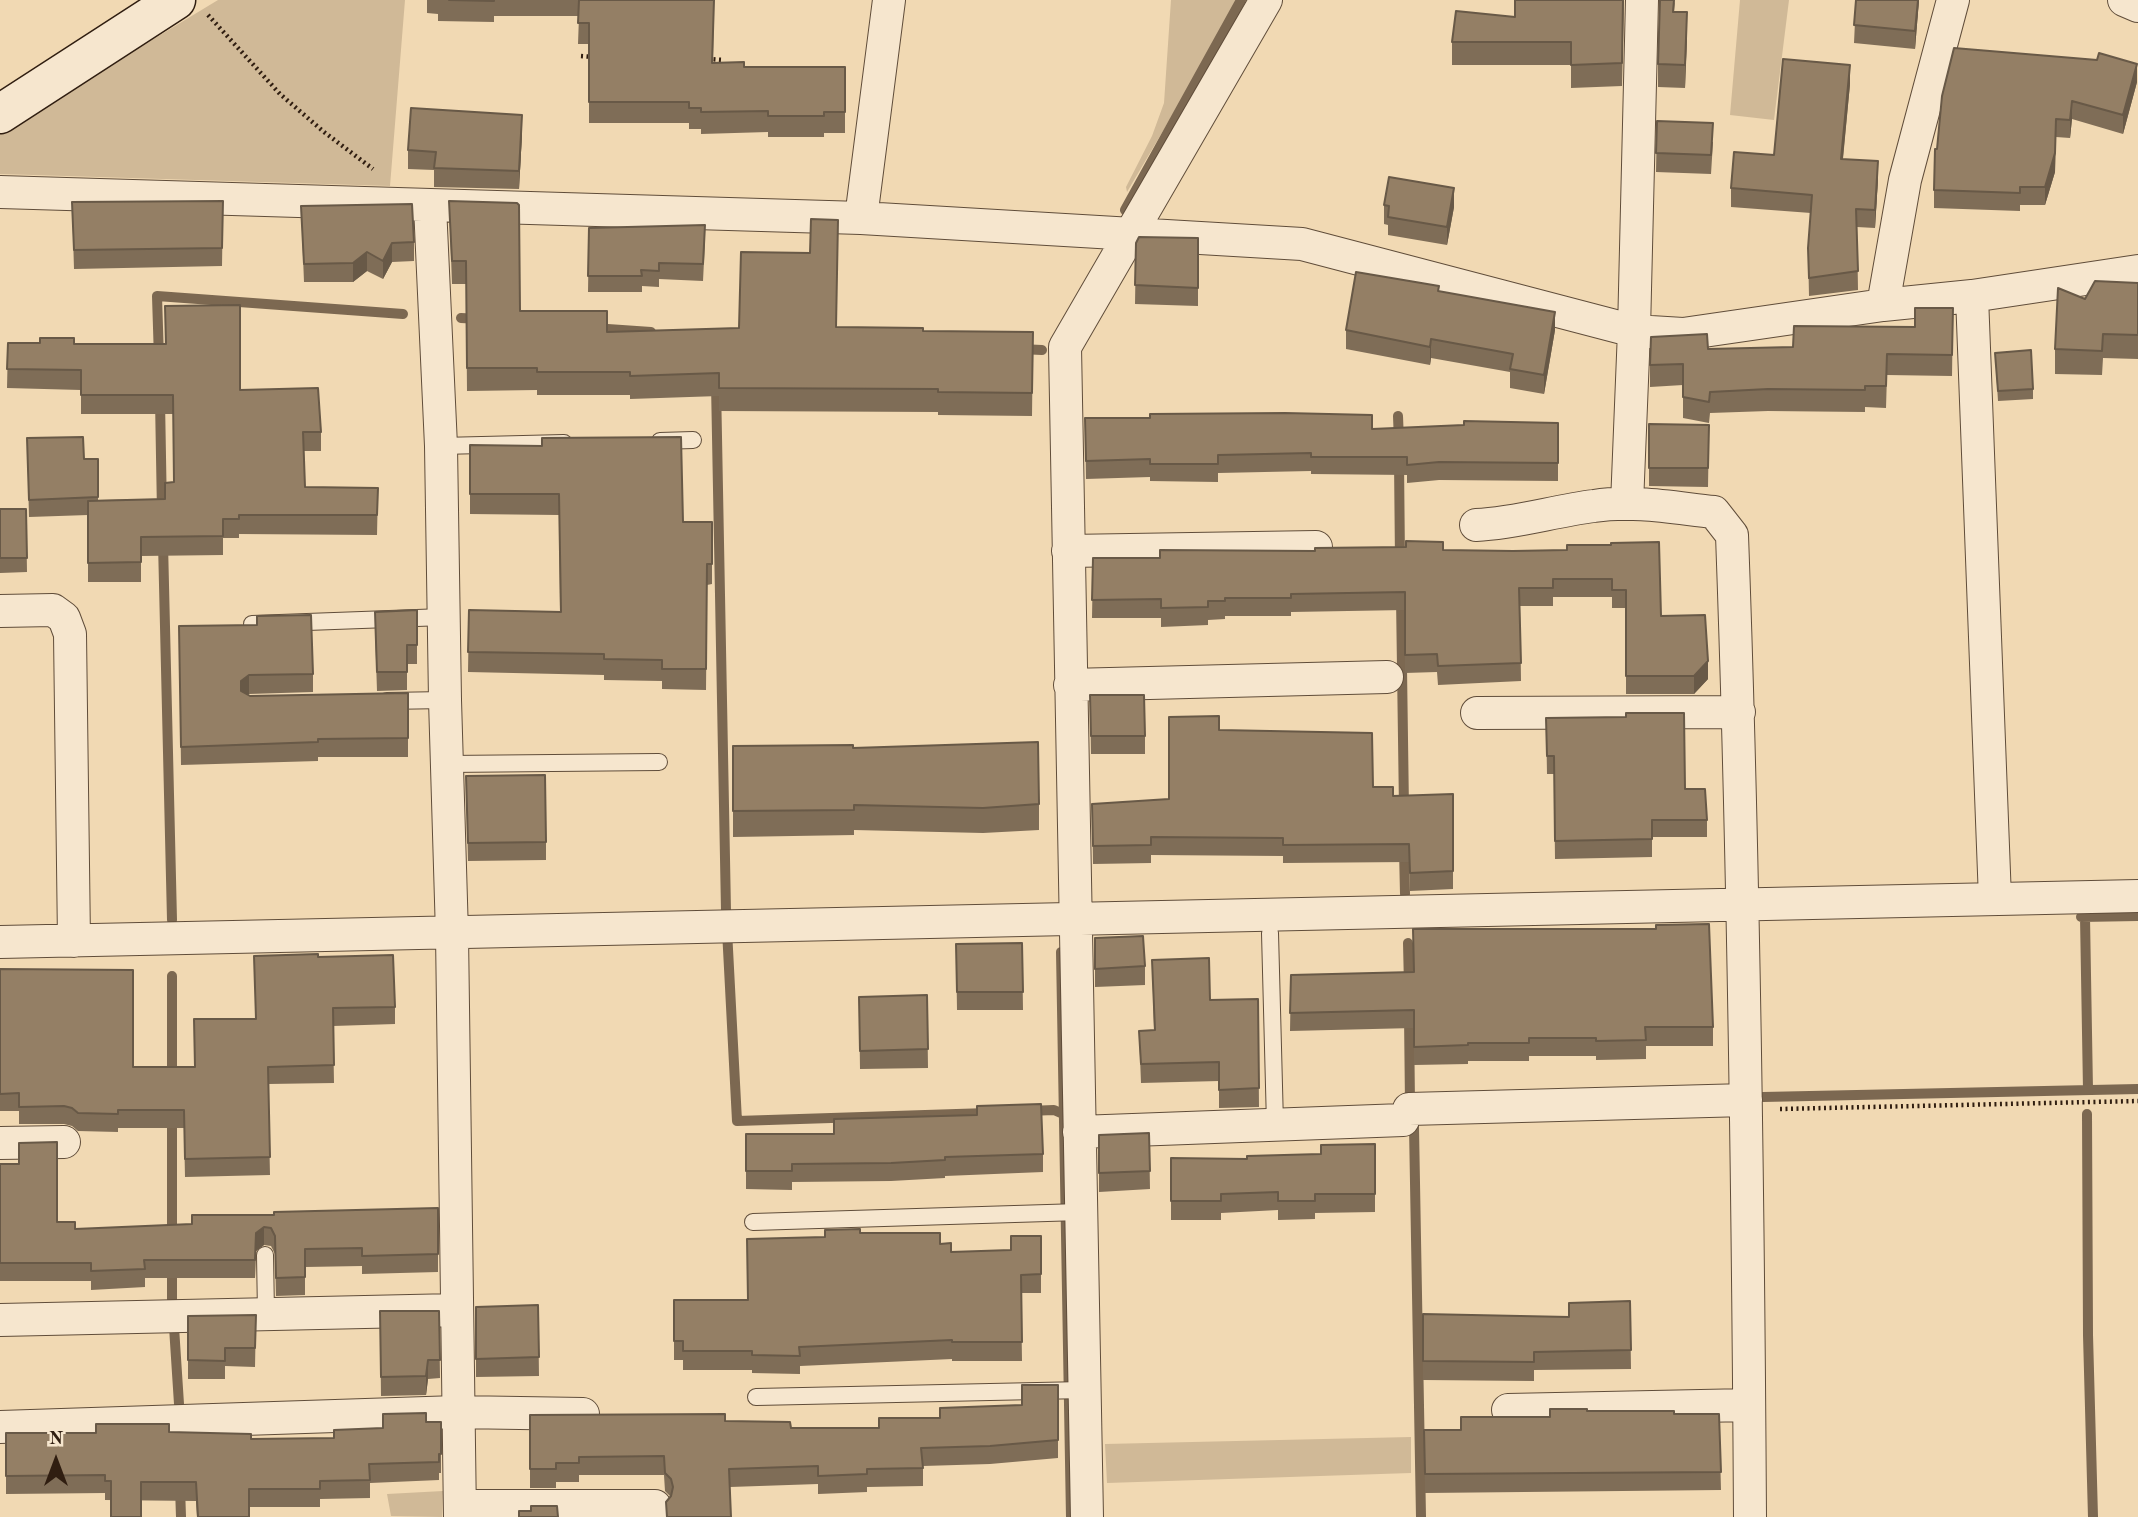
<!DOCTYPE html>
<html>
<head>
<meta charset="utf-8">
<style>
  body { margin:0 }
  #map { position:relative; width:2138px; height:1517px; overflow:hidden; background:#f1d9b3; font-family:"Old Standard TT",serif }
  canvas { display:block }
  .north { position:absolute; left:21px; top:1426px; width:70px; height:70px; -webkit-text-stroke:5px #f6e6ce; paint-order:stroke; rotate:0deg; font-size:19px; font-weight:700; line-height:28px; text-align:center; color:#301e11 }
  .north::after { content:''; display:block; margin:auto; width:24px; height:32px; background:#301e11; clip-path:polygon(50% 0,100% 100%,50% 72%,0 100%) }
</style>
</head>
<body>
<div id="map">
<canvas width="2138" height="1517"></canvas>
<div class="north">N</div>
</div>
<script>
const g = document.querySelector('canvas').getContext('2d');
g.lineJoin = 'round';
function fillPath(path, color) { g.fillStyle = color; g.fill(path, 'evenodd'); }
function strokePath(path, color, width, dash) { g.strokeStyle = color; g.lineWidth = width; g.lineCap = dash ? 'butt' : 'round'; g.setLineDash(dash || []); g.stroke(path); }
fillPath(new Path2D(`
  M218 0H405L390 186 0 174V132Z
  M1171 0H1240L1127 192 1126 187 1152 136 1164 103Z
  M1740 0H1789L1774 120 1730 115Z
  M1411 1437V1473L1107 1483 1105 1444Z
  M443 1491 442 1517 391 1516 387 1494Z`), '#d0b997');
strokePath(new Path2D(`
  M1125 210 1241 0
  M461 318 480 319
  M593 328 651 332
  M1020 349 1042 350
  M159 359 157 296 403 314
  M716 384 726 911 737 1121 988 1113
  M160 400 162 513
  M1398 416 1399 442
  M1399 461 1400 561
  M163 543 172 920
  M1401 598 1404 809
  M1404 850 1405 894
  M2081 917 2138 916
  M2085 917 2088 1090
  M1408 943 1409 986
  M1061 952 1071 1517
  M172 976V1081
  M1409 1016 1410 1104
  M1763 1097 2138 1089
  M1028 1111 1054 1110 1063 1114
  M2087 1114 2088 1335 2093 1517
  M172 1115V1239
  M1414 1127 1421 1517
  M172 1265V1302
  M174 1327 179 1404
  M180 1487 181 1517`), '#7c6851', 10);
const service = new Path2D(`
  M660 441 693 440
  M441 446 564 443
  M252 624 444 617
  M387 701 445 700
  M447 764 659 762
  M1270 933 1275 1124
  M753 1222 1080 1212
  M265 1255 266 1313
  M756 1397 1084 1390`);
const minor = new Path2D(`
  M2124 0 2138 6
  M0 192 861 218 1302 244 1634 331 1683 334 1883 305 1972 296 2138 271
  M430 206 441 446 445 700 452 934 460 1517
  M861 218 889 0
  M1972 296 1995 899
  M1883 305 1905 180 1953 0
  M1627 504 1634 331 1642 0
  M1476 525C1517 523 1554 511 1594 506 1634 500 1675 508 1714 512L1732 535C1744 862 1748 1189 1750 1517
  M1068 551 1316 547
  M0 611 53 610 64 618 70 634 74 941
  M1070 685 1387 677
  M1477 713 1739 712
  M0 942 2138 896
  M1409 1109 1746 1100
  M1079 1132 1403 1120
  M0 1143 64 1142
  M0 1320 456 1310
  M1508 1410 1749 1405
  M0 1427 457 1412 583 1414
  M460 1506H655
  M1087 1517 1065 347 1266 0`);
const secondary = new Path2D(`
  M0 114 176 0`);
strokePath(service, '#604d3a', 18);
strokePath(minor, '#604d3a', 34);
strokePath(secondary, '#301e11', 41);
strokePath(new Path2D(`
  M208 15 280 94 324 132 373 169
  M581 56 594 57
  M708 59 723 60
  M1780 1109 2138 1101`), '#301e11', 4.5, [2, 3.5]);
strokePath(service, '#f6e6ce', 16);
strokePath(minor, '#f6e6ce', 32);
strokePath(secondary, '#f6e6ce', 38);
fillPath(new Path2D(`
  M427 0H714L713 63 744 67H845V133H824V137H768V132L701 134V129H689V123H589V44H578L579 16H494V22L438 21V14L427 13Z
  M1624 0 1622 86 1571 88V65H1452V42L1515 17Z
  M1675 0 1674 12 1687 35 1685 88 1658 87V64Z
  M1856 0H1919L1915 49 1854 43Z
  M2137 82 2123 134 2072 119 2070 138 2056 137 2055 172 2045 205H2020V211L1934 208V190L1942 96Z
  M1850 84 1843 159 1878 179 1875 228 1857 227 1858 290 1809 296 1808 248 1811 213 1731 207V188L1774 155Z
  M1657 121 1713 142 1711 174 1656 172Z
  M522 134 519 189 434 187V170L408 169V150Z
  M223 201 222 266 74 269 72 202Z
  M449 201 520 311 607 332 837 327 923 331 1033 332 1032 416 938 415V412L719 411V396L630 399V395H537V390L467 391 466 284H452Z
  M1384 205 1454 207 1447 245 1388 235V225L1384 224Z
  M301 206 414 242V261L392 262 383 279 367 271 353 282H304Z
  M589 228 705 241 703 281 659 279V287L642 286V292H588Z
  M1198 238V306L1135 304 1136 243Z
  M2138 283V359L2103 358 2102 375 2055 374V349L2085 299Z
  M1439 291 1555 330 1544 394 1510 388V372L1431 358 1430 365 1346 349V330Z
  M1953 308 1952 376 1887 375 1886 408 1865 407V412L1768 411 1710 413 1709 423 1683 418V385L1650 387V365L1708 349 1793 347 1915 327Z
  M8 343 74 344 240 390 321 432V451H304L305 487 378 488 377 535 239 534V538H223V555L141 556V582H88V515L29 517 27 438 84 459H98V500L165 499 174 482 173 414H81V390L7 388Z
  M1995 353 2033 389V399L1998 401Z
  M1085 418 1372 429 1558 423V481L1439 480 1407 483V475L1311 474V471L1218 473V482L1150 481V477L1086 479Z
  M1649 424 1709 425 1708 487 1649 486Z
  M470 445 683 522 712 564V584L707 585 706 690 662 689V681L604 680V675L468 672 469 610 560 612 559 515 470 514Z
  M0 509H26L27 572 0 573Z
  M1567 545 1661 616 1708 679 1694 694H1626V608H1612V597H1553V606H1520L1521 681 1438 685 1437 672 1405 673V610L1291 612V616H1225V619L1208 620V625L1161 627V618H1092L1093 558H1160L1315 551 1443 550 1513 551 1567 550Z
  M417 610V664H407V690L377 691 375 630Z
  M179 626 313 674V692L249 694 248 695 250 696 408 693V757H318V761L181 765Z
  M1090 695 1145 736V754H1091Z
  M1546 718 1685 789 1707 820V837H1652V857L1555 859 1554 774H1547Z
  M1219 730 1373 787 1393 796 1453 794V889L1410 891 1409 862 1283 863V856L1151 855V863L1093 864 1092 804 1169 799Z
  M733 746 853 748 1039 804V830L983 833 854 830V835L733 837Z
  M466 776 546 842V860L468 861Z
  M1095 938 1145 966V985L1095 987Z
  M1022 943 1023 1010H957L956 944Z
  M254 956 318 957 395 1007V1024L333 1026 334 1083 268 1084 270 1175 185 1177 184 1128H118V1132L78 1131 72 1126 64 1124H19V1111H0V969L133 1067H195L256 1019Z
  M1152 960 1210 1000 1258 999 1259 1107 1219 1108V1081L1141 1083 1139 1031 1154 1030Z
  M1291 975 1713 1027V1046H1646V1059L1596 1060V1056H1529V1061H1468V1064L1414 1065V1028L1290 1031Z
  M927 995 928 1068 860 1069 859 997Z
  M1149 1133 1150 1189 1099 1192V1135Z
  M746 1134 1043 1154V1172L945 1176V1178L891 1181 792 1182V1190L746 1189Z
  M1375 1144V1212L1315 1213V1219L1278 1220V1210L1221 1213V1220H1171V1158L1247 1159 1321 1154Z
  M0 1164 57 1222 75 1229 192 1224 274 1215 438 1208V1272L362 1274V1266L305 1267V1295L276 1296 275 1254 271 1246 264 1245 256 1251 255 1278H145V1287L91 1290V1281H0Z
  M860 1233 940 1244 951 1252 1011 1250 1041 1236V1293H1021L1022 1361H952V1359L800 1366V1374L752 1373V1370H683V1360H674V1300H748L825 1237Z
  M1630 1301 1631 1369 1534 1370V1381L1423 1380V1314L1569 1317Z
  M538 1305 539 1376 476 1377V1307Z
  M380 1311H439L440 1378 428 1379 426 1395 381 1396Z
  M256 1315 255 1367 225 1366V1379H188V1316Z
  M1058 1385V1458L990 1464 923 1466V1486L867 1487V1492L818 1494V1484L730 1487 731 1517H666V1502L671 1497 665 1491 664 1475H579V1482H556V1488H530V1415L725 1421 791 1428H879L1022 1405Z
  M1587 1411 1674 1414H1719L1721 1490 1425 1493 1424 1430H1461V1417H1550Z
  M383 1414 426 1422H441V1473H439V1480L370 1483V1498L320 1499V1507H249V1517H197L196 1501 105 1500V1493L6 1494V1433L169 1432 251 1439 334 1438 383 1428Z`), '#7f6d57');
fillPath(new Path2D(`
  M1918 0H1919L1915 49V31Z
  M1687 12V35L1685 88V65Z
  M2137 64V82L2123 134V115Z
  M1850 65V84L1841 177V159Z
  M2072 101V119L2070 138V120Z
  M522 115V134L519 189V171Z
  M2056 119 2055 172 2045 205V187Z
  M1878 161V179L1875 228V210Z
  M1454 188V207L1447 245V227Z
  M392 243V262L383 279V261Z
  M367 252V271L353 282V263Z
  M1555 312V330L1544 394V375Z
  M1431 339V358L1430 365V347Z
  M1708 661V679L1694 694V676Z
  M249 675V694L241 700V681Z
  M264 1227V1245L256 1251 255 1278 256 1233Z
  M428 1360V1379L426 1395V1376Z`), '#685947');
const building = new Path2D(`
  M449 0H494V1Z
  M579 0H714L712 63 744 62V67H845V112H824V116H768V111L701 112V108H689V102H589V23H578Z
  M1515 0H1623L1622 63 1571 65V42H1452L1456 11 1515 17Z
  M1660 0H1674L1673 12H1687L1685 65 1658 64Z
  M1856 0H1918L1915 31 1854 25Z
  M1954 48 2097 60 2099 53 2137 64 2123 115 2072 101 2070 120 2056 119 2055 153 2045 187H2020V193L1934 190 1935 149H1937L1942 96Z
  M1783 59 1850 65 1841 159 1878 161 1875 210 1856 209 1858 271 1809 278 1808 248 1812 195 1731 188 1734 152 1774 155Z
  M411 108 522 115 519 171 434 168 436 152 408 150Z
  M1657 121 1713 123 1711 155 1656 153Z
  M1389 177 1454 188 1447 227 1388 217 1389 206 1384 205Z
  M223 201 222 248 74 250 72 202Z
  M449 201 517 203 519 205 520 311H607V332L739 328 741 252 810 253 811 219 838 220 836 327 923 328V331L1033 332 1032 393 938 392V389L719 388V373L630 376V372H537V368H467L466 261H452Z
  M412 204 414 242 392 243 383 261 367 252 353 263 304 264 301 206Z
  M705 225 703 264 659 263V271L641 270 642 276H588L589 228Z
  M1139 237 1198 238V288L1135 285 1136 243Z
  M1356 272 1439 286 1438 291 1555 312 1544 375 1510 369 1513 354 1431 339 1430 347 1346 330Z
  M2095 281 2138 283V335L2103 334 2102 351 2055 349 2058 288 2085 299Z
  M240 305V390L318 388 321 432H303L305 487 378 488 377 515H239V519H223V536L141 537V562L88 563V501L165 499V483L174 482 173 395H81V370L7 369 8 343H40V338H74V344H166L165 306Z
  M1915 308H1953L1952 355 1887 354 1886 386H1865V390L1768 389 1710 392 1709 402 1683 397V364L1650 365 1651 337 1707 334 1708 349 1793 347 1794 326 1915 327Z
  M2031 350 2033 389 1998 391 1995 353Z
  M1285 413 1372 415V429L1464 425V421L1558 423V463L1439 462 1407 465V457H1311V453L1218 455V464H1150V459L1086 461 1085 418H1150V414Z
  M1649 424 1709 425 1708 468H1649Z
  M83 437 84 459H98V497L29 500 27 438Z
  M681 437 683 522H712V564H707L706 669H662V660L604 659V654L468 652 469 610 561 612 559 494H470V445L542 446V438Z
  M0 509H26L27 558H0Z
  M1406 541 1443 542V550L1513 551 1567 550V545H1611V543L1659 542 1661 616 1705 615 1708 661 1694 676H1626V590H1612V579H1553V588H1519L1521 663 1438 666 1437 654 1405 655V592L1291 594V598H1225V601H1208V607L1161 608V599L1092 600 1093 558H1160V550L1315 551V548L1406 547Z
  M417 610V645H407V672H377L375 612Z
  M311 615 313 674 249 675 241 681V691L250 696 408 693V738L318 739V742L181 747 179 626 257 625V616Z
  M1090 695H1144L1145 736H1091Z
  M1626 713H1684L1685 789H1705L1707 820H1652V839L1555 841 1554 756H1547L1546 718 1626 717Z
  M1219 716V730L1372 733 1373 787H1393V796L1453 794V871L1410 873 1409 844 1283 845V838L1151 837V845L1093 846 1092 804 1169 799V717Z
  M1038 742 1039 804 983 808 854 805V810L733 811V746L853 745V748Z
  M545 775 546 842 468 843 466 776Z
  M1709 924 1713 1027H1645L1646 1040 1596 1041V1038H1529V1043H1468V1045L1414 1047V1010L1290 1013 1291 975 1414 972 1413 929H1656V925Z
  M1143 936 1145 966 1095 969V938Z
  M1022 943 1023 992H957L956 944Z
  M318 954V957L393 955 395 1007 333 1008 334 1065 268 1067 270 1157 185 1159 184 1110H118V1114L78 1113 72 1108 64 1106 19 1107V1093L0 1094V969L133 970V1067H195L194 1019H256L254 956Z
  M1209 958 1210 1000 1258 999 1259 1088 1219 1090V1062L1141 1064 1139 1031 1155 1030 1152 960Z
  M927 995 928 1049 860 1051 859 997Z
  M1041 1104 1043 1154 945 1157V1160L891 1163 792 1164V1171H746V1134H834V1119L977 1115V1106Z
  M1149 1133 1150 1171 1099 1173V1135Z
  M57 1142V1222H75V1229L192 1224V1215H274V1212L438 1208V1254L362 1256V1248L305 1249V1277L276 1278 275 1236 271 1228 264 1227 256 1233 255 1260H144L145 1269 91 1271V1263H0V1164H19V1143Z
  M1375 1144V1194H1315V1201H1278V1192L1221 1194V1201H1171V1158L1247 1159V1156L1321 1154V1145Z
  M860 1229V1233H940V1244L951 1243V1252L1011 1250V1236H1041V1274L1021 1275 1022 1342H952V1340L799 1347 800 1356 752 1355V1351H683V1341H674V1300H748L747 1239 825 1237V1230Z
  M1630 1301 1631 1350 1534 1352V1362L1423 1361V1314L1569 1317V1303Z
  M538 1305 539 1357 476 1359V1307Z
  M380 1311H439L440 1360H428L426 1376 381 1377Z
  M256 1315 255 1348H225V1361L188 1360V1316Z
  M1022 1385H1058V1440L990 1446 921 1448 923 1468 867 1469V1474L818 1476V1466L729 1469 731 1517H667L666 1502 671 1496 673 1487 671 1479 665 1473 664 1456 579 1457V1463H556V1469H530V1415L725 1414V1421L790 1422 791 1428H879V1418H940V1408L1022 1405Z
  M1550 1409H1587V1411H1674V1414H1719L1721 1472 1425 1474 1424 1430H1461V1417H1550Z
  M426 1413V1422H441V1454H439V1462L369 1464 370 1480 320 1481V1489H249V1517H198L196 1482H141V1517H111V1481H105V1475L6 1476V1433H96V1424H169V1432L251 1434V1439L334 1438V1430L383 1428V1414Z
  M531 1506H557L558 1517H519V1511H531Z`);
fillPath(building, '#947f65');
strokePath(building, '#685947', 2);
</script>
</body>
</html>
